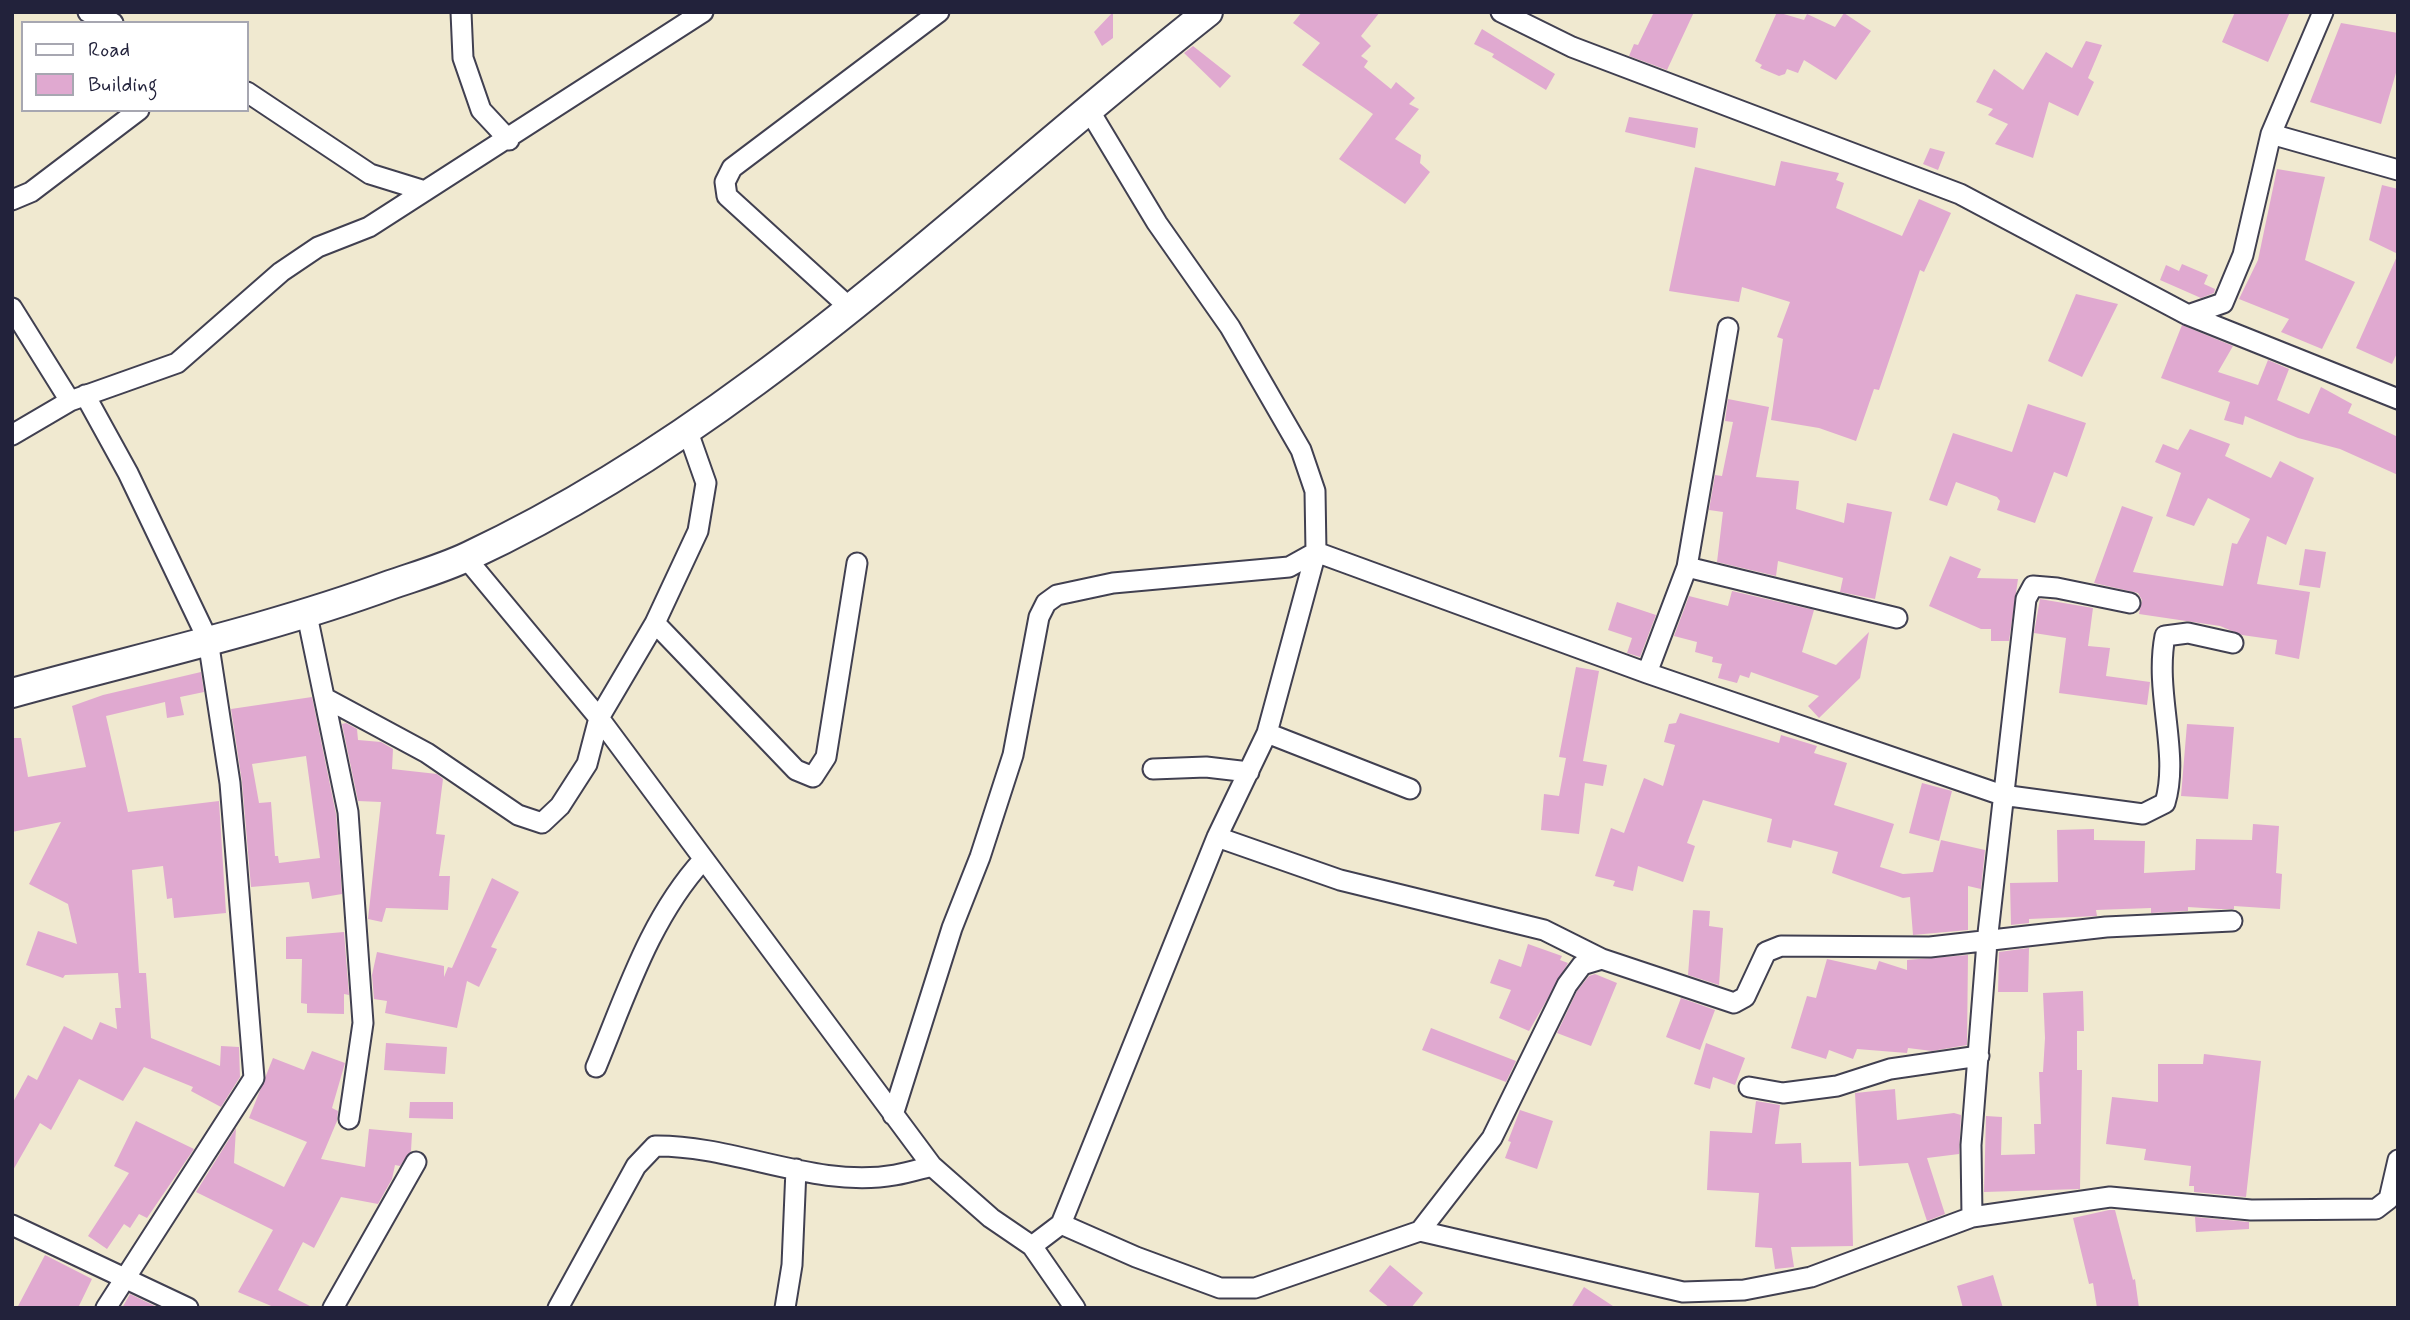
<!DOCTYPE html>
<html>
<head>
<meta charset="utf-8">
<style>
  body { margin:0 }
  #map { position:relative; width:2410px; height:1320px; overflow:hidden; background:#f0e9d0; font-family:Mynerve,sans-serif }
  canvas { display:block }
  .frame { position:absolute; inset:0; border:14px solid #22223b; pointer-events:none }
  .legend { position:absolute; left:21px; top:21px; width:228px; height:91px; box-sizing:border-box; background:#fff; border:2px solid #a7a7b1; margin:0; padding:9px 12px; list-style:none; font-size:21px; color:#22223b }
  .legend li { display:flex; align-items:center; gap:14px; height:35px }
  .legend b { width:35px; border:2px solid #a7a7b1 }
</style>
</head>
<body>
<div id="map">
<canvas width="2410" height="1320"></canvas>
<div class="frame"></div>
<ul class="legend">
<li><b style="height:9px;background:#fff"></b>Road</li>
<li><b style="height:19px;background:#e0a9d0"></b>Building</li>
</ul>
</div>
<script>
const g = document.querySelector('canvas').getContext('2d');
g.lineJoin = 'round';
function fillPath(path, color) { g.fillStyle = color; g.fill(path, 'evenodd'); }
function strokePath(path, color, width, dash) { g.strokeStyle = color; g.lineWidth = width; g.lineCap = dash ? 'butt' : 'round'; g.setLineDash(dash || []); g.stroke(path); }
fillPath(new Path2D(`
  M1113 12V38L1102 46 1094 32Z
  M1302 12H1380L1361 36 1371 46 1361 56 1368 61 1364 67 1391 89 1396 82 1415 98 1409 104 1419 109 1395 139 1421 155 1420 163 1430 172 1405 204 1339 159 1373 114 1302 65 1320 43 1293 23Z
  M1654 12H1694L1667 70 1629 56 1634 44 1638 45Z
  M1777 12 1804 20 1807 14 1835 27 1844 13 1871 31 1836 80 1804 60 1798 73 1787 69 1785 74 1779 76 1760 68 1762 65 1755 61Z
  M2235 12H2290L2268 62 2222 42Z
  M2341 23 2398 33V66L2381 124 2310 102Z
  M1482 29 1555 74 1546 90 1492 57 1494 54 1474 44Z
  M2086 41 2102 45 2088 78 2094 82 2078 116 2049 102 2033 158 1995 144 2008 124 1988 115 1993 109 1976 102 1994 69 2023 90 2046 52 2072 68Z
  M1193 46 1231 76 1220 88 1184 53Z
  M1629 117 1698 128 1695 148 1625 132Z
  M1930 148 1945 152 1938 170 1923 164Z
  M1781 161 1839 173 1836 180 1844 183 1836 208 1902 236 1919 199 1951 213 1924 272 1920 270 1879 390 1874 389 1856 441 1819 428 1771 420 1783 339 1777 337 1790 302 1742 287 1739 302 1669 291 1695 167 1775 186Z
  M2277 169 2325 177 2305 260 2355 282 2322 349 2281 332 2289 319 2239 299 2258 260Z
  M2382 185 2398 189V351L2392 364 2356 348 2398 254 2369 240Z
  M2182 264 2208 275 2204 284 2215 289 2214 293 2201 298 2160 280 2166 265 2179 271Z
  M2076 294 2118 304 2082 377 2048 361Z
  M2182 325 2233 346 2218 372 2258 385 2268 360 2289 369 2277 400 2309 414 2321 387 2352 404 2348 413 2398 437V475L2340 449 2298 438 2245 416 2243 425 2224 420 2230 402 2161 378Z
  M1728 399 1769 407 1756 477 1799 481 1796 509 1844 523 1847 503 1892 512 1875 599 1840 592 1843 578 1778 561 1776 576 1717 562 1723 512 1709 510 1715 475 1722 476 1733 422 1725 421Z
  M2028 404 2086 423 2067 477 2054 472 2035 523 1997 510 2000 501 1997 497 1956 482 1947 506 1929 500 1953 433 2012 452Z
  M2190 429 2230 444 2225 456 2271 478 2280 461 2314 478 2286 545 2267 536 2257 584 2310 592 2299 659 2275 654 2277 640 2242 635 2220 626 2139 614 2142 600 2138 593 2094 583 2122 506 2153 517 2133 572 2223 586 2232 543 2237 544 2250 519 2208 498 2194 526 2166 516 2181 473 2155 462 2163 444 2178 450Z
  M2305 549 2326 552 2320 588 2299 585Z
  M1950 556 1981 569 1977 578 2018 579 2009 641H1991V629H1981L1929 606Z
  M1732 591 1814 610 1802 652 1836 665 1869 632 1860 678 1819 718 1808 706 1819 696 1751 672 1749 678 1740 675 1737 683 1718 678 1722 664 1712 662 1713 657 1695 652 1697 642 1674 636 1689 596 1728 606Z
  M2040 599 2093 608 2088 646 2110 648 2106 676 2150 682 2147 705 2059 693 2066 638 2034 633Z
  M1617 602 1656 615 1640 657 1627 653 1632 638 1608 630Z
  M1576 667 1599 671 1583 761 1607 765 1603 786 1585 783 1579 834 1541 830 1544 794 1559 796 1566 758 1559 757Z
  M201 672 204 692 180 697 184 715 167 718 165 702 106 716 128 812 219 801 226 913 174 918 172 898 167 899 163 866 132 870 139 973H146L151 1038 220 1066 221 1046 239 1047 240 1077 221 1107 191 1091 193 1087 144 1067 123 1101 79 1079 51 1130 40 1123 12 1172V1104L28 1075 37 1080 64 1026 92 1040 100 1022 117 1029 115 1008H121L118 973 65 975 63 978 26 965 38 931 77 944 68 904 29 884 61 822 12 832V738H21L28 777 86 767 72 706 103 695Z
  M312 697 336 814 342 894 312 899 309 882 251 887 242 782 231 709ZM306 756 320 858 279 863 278 856H275L271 802 259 803 252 764Z
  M1680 713 1779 743 1781 735 1817 746 1814 753 1847 763 1834 805 1894 824 1880 867 1903 874 1933 872 1941 840 1985 850 1981 889 1968 886V930L1913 935 1910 897 1903 898 1832 873 1838 852 1793 840 1791 848 1767 842 1772 819 1703 800 1687 843 1695 846 1683 882 1638 866 1633 891 1613 886 1615 881 1595 876 1611 828 1624 833 1644 778 1663 786 1675 745 1664 742 1669 724 1676 723Z
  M346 723 357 729 358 740 381 742 393 749 392 769 437 774 443 779 436 834 445 835 439 876H450L448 910 386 908 382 922 368 919 381 802 358 801 342 724Z
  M2187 724 2234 727 2228 799 2181 796Z
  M1922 783 1952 791 1939 841 1909 833Z
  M2253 824 2279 826 2276 873 2282 874 2280 909 2234 906V909H2219L2188 907V911L2151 913V908L2096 910 2097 916 2029 919V923L2011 925 2010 883 2058 882 2057 830 2094 829V840L2145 841 2144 873 2195 870 2196 839 2252 840Z
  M492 878 519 892 491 947 497 949 479 987 467 981 457 1028 385 1013 387 1001 374 999 372 975 377 952 444 966V977L448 967 452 968Z
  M1693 910 1710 911 1709 926 1723 928 1719 985 1688 975Z
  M344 932 349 995 344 994V1014L307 1013V1004L301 1003 302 959H286V937Z
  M1528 944 1562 956 1560 960 1568 963 1529 1031 1499 1018 1511 990 1490 983 1499 959 1521 967Z
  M2029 948 2028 992H1998L1999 952Z
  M1968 955 1967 1045 1932 1051 1908 1048 1907 1053 1857 1049 1853 1059 1829 1050 1826 1059 1791 1048 1807 996 1816 998 1827 959 1876 970 1879 961 1907 970V960Z
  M1595 974 1617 983 1591 1046 1557 1033 1577 991 1589 976Z
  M2083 991 2084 1031H2077V1070H2082L2080 1189 1984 1192 1986 1116 2002 1117 2001 1155 2035 1154 2034 1124H2041L2039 1072H2043L2045 1038 2043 993Z
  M1681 998 1715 1010 1700 1050 1666 1037Z
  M1431 1028 1516 1061 1506 1082 1422 1050Z
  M386 1043 447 1047 445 1074 384 1070Z
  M1706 1043 1745 1058 1735 1085 1713 1077 1710 1089 1694 1084Z
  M312 1051 345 1063 332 1108 338 1111 337 1121 321 1159 365 1167 369 1129 412 1133 411 1151 400 1166 395 1165 392 1179 378 1204 341 1197 314 1248 303 1242 278 1290 314 1308H276L238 1292 273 1230 196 1192 236 1128 234 1163 284 1187 307 1142 249 1118 273 1058 304 1070Z
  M2204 1054 2261 1061 2246 1197 2194 1192V1186H2189L2191 1166 2144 1160 2146 1149 2106 1144 2112 1097 2158 1102V1064H2203Z
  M1895 1089 1897 1120 1954 1113 1961 1115 1959 1154 1927 1158 1945 1214 1927 1221 1908 1163 1859 1166 1855 1093Z
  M1756 1101 1780 1105 1775 1144 1801 1143 1802 1163 1851 1162 1853 1246 1791 1247 1794 1267 1775 1269 1772 1248 1755 1247 1759 1193 1707 1190 1710 1131 1752 1133Z
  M410 1102H453V1119L409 1118Z
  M1520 1110 1553 1121 1537 1169 1505 1158 1511 1142 1508 1141Z
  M136 1121 194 1149 147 1218 139 1214 130 1228 124 1224 107 1249 88 1236 129 1173 114 1166Z
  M2109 1210H2115L2133 1280 2135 1279 2139 1308H2097L2093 1283 2089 1284 2073 1218Z
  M2195 1217 2249 1222V1229L2196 1232Z
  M45 1255 92 1279 78 1308H17Z
  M1390 1265 1423 1293 1411 1308H1390L1369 1291Z
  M1993 1275 2003 1308H1963L1957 1286Z
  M1584 1287 1616 1308H1571Z
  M130 1294 159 1308H122Z`), '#e0a9d0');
const street = new Path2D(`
  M88 12 113 23
  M461 12 463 58 481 110 509 140
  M1501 12 1572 47 1960 194 2188 315 2398 399
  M247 92 370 174 425 191
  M2271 134 2398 170
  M12 200 31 192 139 110
  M12 308 70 401
  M850 308 727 196 725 182 732 168 939 12
  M2188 315 2223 303 2243 255 2271 134 2323 12
  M85 395 128 473 208 640 230 783 254 1078 106 1308
  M12 435 70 401 177 363 281 272 318 247 369 227 703 12
  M466 558 599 718 932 1166 991 1218 1032 1246 1075 1308
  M1687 567 1897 618
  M307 615 348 812 363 1023 349 1119
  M655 623 796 770 813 777 826 757 857 563
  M1647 673 1687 567 1728 328
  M325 698 427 753 518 815 542 823 560 806 587 764 599 718 655 623 698 531 706 483 688 432
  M1267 733 1410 789
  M1153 769 1206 767 1249 772
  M1217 837 1340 880 1544 930 1602 959
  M596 1067C626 995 650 918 703 860
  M1749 1087 1783 1093 1837 1086 1890 1069 1979 1056
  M893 1115 952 928 980 857 1013 755 1039 617 1046 603 1057 595 1113 583 1289 567 1316 552 1647 673 2002 795 2143 814 2165 803C2180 753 2154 693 2165 636L2188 633 2233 643
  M1972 1217 1971 1145 1987 942 2026 599 2033 586 2057 588 2130 603
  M1061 1224 1136 1257 1220 1288H1255L1420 1231 1683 1292 1744 1290 1811 1277 1972 1217 2110 1197 2251 1210 2376 1209 2389 1199 2398 1160
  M12 1225 188 1308
  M1420 1231 1492 1138 1567 985 1582 965 1602 959 1734 1003 1745 997 1766 952 1781 946 1930 947 2106 927 2232 921
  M1032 1246 1061 1224 1217 837 1267 733 1316 552 1315 491 1301 450 1230 327 1157 223 1089 110
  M333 1308 416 1162
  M558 1308 636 1166 655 1146C735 1145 815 1189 895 1175 907 1173 920 1169 932 1166
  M785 1308 792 1265 796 1169`);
const secondary = new Path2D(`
  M12 693C138 658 267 630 390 585 416 576 444 568 469 556 749 425 968 201 1208 12`);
strokePath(street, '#414051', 23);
strokePath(secondary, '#414051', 32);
strokePath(street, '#fff', 19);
strokePath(secondary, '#fff', 28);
</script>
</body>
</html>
